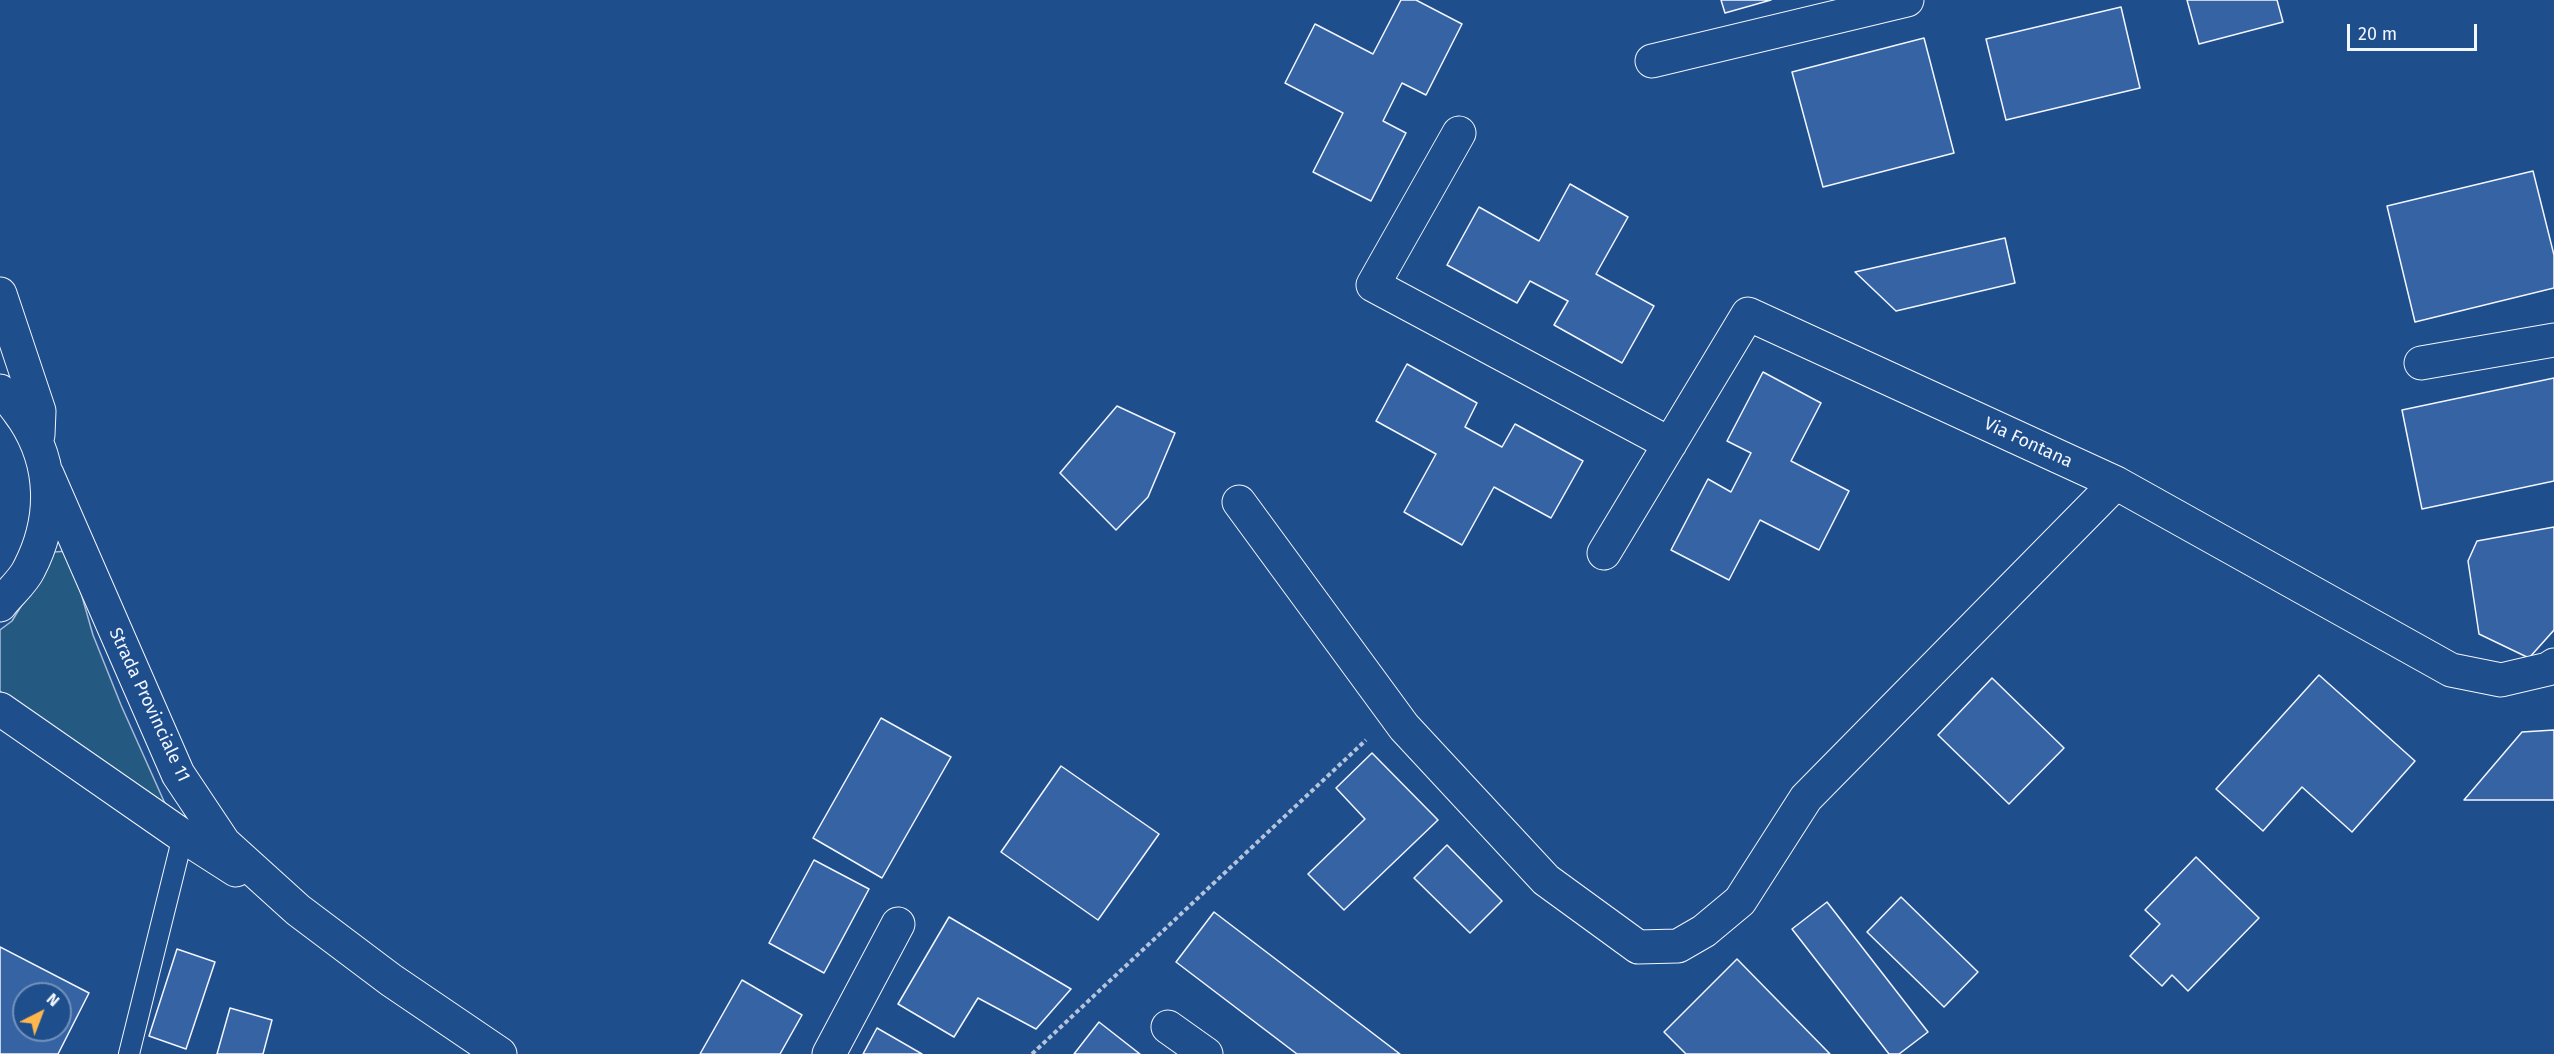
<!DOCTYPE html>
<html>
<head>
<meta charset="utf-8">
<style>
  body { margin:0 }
  #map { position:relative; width:2554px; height:1054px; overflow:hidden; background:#1f4e8c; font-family:"Fira Sans",sans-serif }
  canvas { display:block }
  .north { position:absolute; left:12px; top:982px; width:60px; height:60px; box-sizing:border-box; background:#1f4e8c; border:2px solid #7391ba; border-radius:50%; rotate:42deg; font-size:16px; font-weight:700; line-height:24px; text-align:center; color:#f2f6ff }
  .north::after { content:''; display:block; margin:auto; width:21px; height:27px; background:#ffb74d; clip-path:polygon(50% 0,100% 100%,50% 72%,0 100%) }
  .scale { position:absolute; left:2347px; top:24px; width:130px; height:27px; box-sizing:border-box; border:3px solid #f2f6ff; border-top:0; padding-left:8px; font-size:18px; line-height:21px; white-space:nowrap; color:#f2f6ff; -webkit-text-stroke:4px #1f4e8c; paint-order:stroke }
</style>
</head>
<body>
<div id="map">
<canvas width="2554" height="1054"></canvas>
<div class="north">N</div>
<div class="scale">20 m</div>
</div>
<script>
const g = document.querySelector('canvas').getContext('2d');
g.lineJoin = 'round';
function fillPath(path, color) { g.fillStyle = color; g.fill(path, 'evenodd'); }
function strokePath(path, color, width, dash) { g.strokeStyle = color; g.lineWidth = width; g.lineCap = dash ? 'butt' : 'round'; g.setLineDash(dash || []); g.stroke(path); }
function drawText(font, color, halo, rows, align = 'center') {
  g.font = font + ' "Fira Sans",sans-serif'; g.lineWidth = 4.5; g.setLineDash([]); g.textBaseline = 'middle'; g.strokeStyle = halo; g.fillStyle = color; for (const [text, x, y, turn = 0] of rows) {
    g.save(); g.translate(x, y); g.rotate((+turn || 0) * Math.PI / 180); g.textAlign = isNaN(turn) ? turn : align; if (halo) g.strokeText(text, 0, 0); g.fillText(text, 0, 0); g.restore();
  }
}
const green = new Path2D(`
  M69 551 93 635 121 705 171 817 0 691V630L12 621 54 552Z`);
fillPath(green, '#245a82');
strokePath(green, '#a8bbd7', 1.5);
const building = new Path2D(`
  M1401 0H1416L1462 24 1426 95 1402 83 1383 121 1406 133 1371 201 1313 172 1343 113 1285 83 1315 24 1373 54Z
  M1721 0H1771L1725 13Z
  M2187 0H2277L2283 22 2199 44Z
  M2121 7 2140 88 2006 120 1986 39Z
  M1924 38 1954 153 1823 187 1792 72Z
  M2533 171 2554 255V288L2415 322 2387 206Z
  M1570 184 1628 217 1596 274 1654 306 1622 363 1554 325 1568 301 1530 281 1517 303 1447 265 1479 207 1539 241Z
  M2005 238 2015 283 1896 311 1855 272Z
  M1407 364 1477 403 1465 427 1502 447 1515 424 1583 461 1551 518 1494 487 1462 545 1404 512 1436 454 1376 421Z
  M1763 372 1821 403 1791 461 1849 491 1819 550 1760 520 1729 580 1671 550 1708 479 1731 492 1751 453 1727 441Z
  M2554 378V481L2422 509 2402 410Z
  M1117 406 1175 433 1148 497 1116 530 1060 473Z
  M2554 527V630L2529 658 2479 634 2468 561 2477 541Z
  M2319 675 2415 761 2352 832 2302 787 2263 831 2216 789Z
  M1992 678 2064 748 2009 804 1938 735Z
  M881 718 951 757 882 878 813 838Z
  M2554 730V800H2464L2522 732Z
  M1372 753 1438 820 1344 910 1308 874 1365 819 1336 788Z
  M1061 766 1159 834 1098 920 1001 852Z
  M1447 845 1502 901 1470 933 1414 878Z
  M2196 857 2259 918 2188 991 2172 975 2162 986 2130 956 2160 924 2145 910Z
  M814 860 869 889 824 973 769 943Z
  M1901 897 1978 972 1944 1007 1867 932Z
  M1827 902 1928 1032 1899 1054H1889L1792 929Z
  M1214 912 1400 1054H1297L1176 962Z
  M949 917 1071 989 1036 1029 978 998 954 1037 898 1004Z
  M0 947 89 993 58 1054H0ZM24 994H60V1030H24Z
  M177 949 215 962 186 1049 149 1036Z
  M1737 959 1830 1054H1686L1664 1032Z
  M742 980 802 1015 780 1054H700Z
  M230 1008 272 1020 263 1054H217Z
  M1099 1022 1140 1054H1074Z
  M877 1028 922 1054H863Z`);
fillPath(building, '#3563a3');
strokePath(building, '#f2f6ff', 1.5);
const lane = new Path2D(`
  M129 1054 183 836`);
const street = new Path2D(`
  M1652 61 1907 0
  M1459 133 1373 285 1670 444
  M2421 363 2554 340
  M1239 502 1404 727 1546 880 1638 947 1678 946 1704 931 1740 901 1806 798 2116 483
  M1604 553 1748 314 2116 483 2451 670 2501 680 2548 669 2554 665
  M1168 1027 1206 1054
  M829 1054 898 924`);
const secondary = new Path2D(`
  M0 294 39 411 38 435
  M0 391C11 399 16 408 24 419 54 465 55 519 29 569 23 582 9 593 0 605
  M47 474 178 774 224 843 298 910 391 980 500 1054
  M0 709 183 836 236 870`);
strokePath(lane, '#f2f6ff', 22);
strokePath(street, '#f2f6ff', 35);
strokePath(secondary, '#f2f6ff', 35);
strokePath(new Path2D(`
  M1032 1054 1366 740`), '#b3c4dc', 4, [4.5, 3]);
strokePath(lane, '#1f4e8c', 20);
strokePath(street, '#1f4e8c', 33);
strokePath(secondary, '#1f4e8c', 33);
drawText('18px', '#f2f6ff', '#1f4e8c', [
  ["Via Fontana",2028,443,25],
  ["Strada Provinciale 11",149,705,65]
]);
</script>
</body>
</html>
